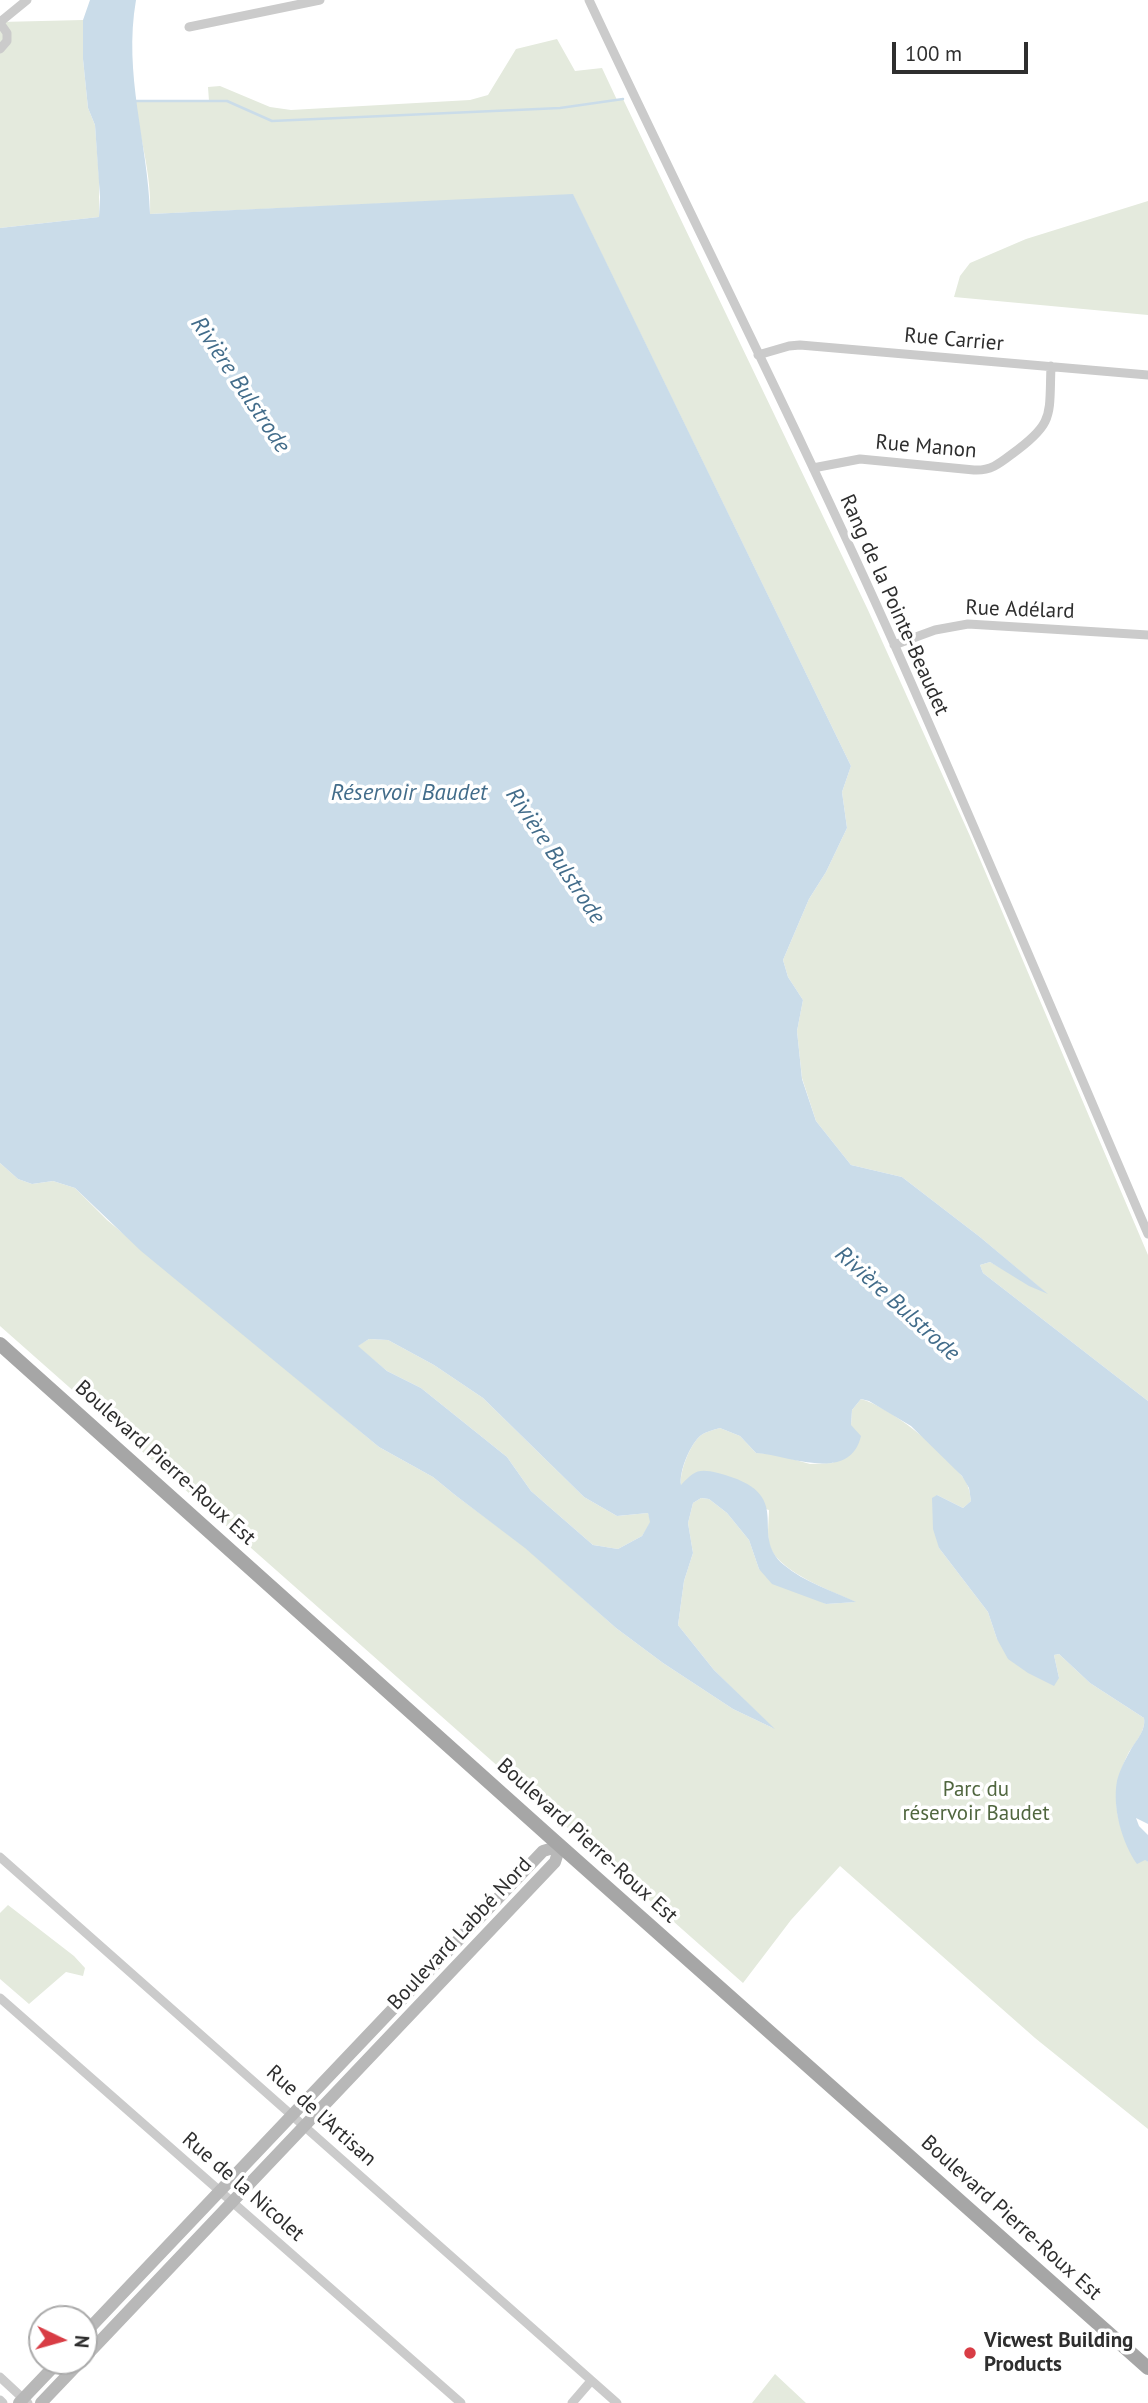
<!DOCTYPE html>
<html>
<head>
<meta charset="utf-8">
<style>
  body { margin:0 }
  #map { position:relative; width:1148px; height:2403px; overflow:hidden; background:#fff; font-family:"PT Sans",sans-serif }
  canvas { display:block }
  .north { position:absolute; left:28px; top:2305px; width:70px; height:70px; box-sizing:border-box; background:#fff; border:2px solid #ababab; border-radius:50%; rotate:95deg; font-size:19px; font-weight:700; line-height:28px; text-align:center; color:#2e2e2e }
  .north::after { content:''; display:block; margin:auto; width:24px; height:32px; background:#d83d45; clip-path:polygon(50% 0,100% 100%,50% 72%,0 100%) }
  .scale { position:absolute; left:892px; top:42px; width:136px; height:32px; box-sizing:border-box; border:4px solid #2e2e2e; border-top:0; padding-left:9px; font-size:21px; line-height:24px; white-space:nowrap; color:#2e2e2e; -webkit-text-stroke:5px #fff; paint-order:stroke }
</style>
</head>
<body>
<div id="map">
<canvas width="1148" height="2403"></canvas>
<div class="north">N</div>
<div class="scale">100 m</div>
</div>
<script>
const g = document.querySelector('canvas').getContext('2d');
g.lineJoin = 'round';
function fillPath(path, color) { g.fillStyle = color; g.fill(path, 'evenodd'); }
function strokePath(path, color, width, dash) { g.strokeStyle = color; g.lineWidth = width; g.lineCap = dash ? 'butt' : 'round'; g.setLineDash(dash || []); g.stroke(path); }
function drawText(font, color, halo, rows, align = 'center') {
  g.font = font + ' "PT Sans",sans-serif'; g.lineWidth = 7; g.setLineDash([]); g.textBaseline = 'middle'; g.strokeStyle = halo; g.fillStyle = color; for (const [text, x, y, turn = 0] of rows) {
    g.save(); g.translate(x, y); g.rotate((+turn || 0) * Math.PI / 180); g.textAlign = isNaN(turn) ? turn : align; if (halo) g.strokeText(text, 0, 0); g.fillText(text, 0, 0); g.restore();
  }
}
fillPath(new Path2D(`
  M83 20V59L88 108 95 125 99 178V217L0 228V22Z
  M557 39 575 71 602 68 617 100 623 99 868 610 970 836 1148 1255V1401L983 1273 980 1265 990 1262 1045 1292 980 1237 902 1177 851 1165 816 1121 802 1078 797 1031 803 1000 788 977 783 960 809 899 826 872 847 828 842 792 851 766 573 195 150 214C152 176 140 139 135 101H209L208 87 220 86 270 107 291 110 470 100 488 95 516 49Z
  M1148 201V315L954 297 960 276 970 263 1026 239Z
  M0 1163 18 1179 32 1184 53 1181 75 1188 107 1220 379 1447 433 1477 455 1495 525 1547 616 1628 663 1663 733 1709 773 1728 714 1670 678 1625 684 1581 693 1553 688 1523 693 1503 701 1498 709 1499 727 1513 749 1540 759 1569 826 1604 855 1602C832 1591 782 1573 771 1549 766 1538 769 1522 769 1510L681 1486C679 1473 689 1447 699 1437 704 1432 713 1430 720 1428L740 1436 756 1453 774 1454 810 1464 833 1463 851 1425 852 1410 861 1399C892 1408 941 1449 961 1475 968 1483 970 1491 971 1501L963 1508 937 1495 939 1548 988 1612 997 1639 1059 1678 1054 1655 1059 1654 1090 1683 1144 1718C1146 1731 1136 1741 1129 1752 1109 1790 1111 1835 1148 1862V2129L1035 2038 840 1866 791 1920 743 1983 0 1326Z
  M369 1339 388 1340 434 1365 483 1398 584 1497 617 1516 648 1513 651 1522 642 1536 618 1549 593 1545 531 1491 507 1457 421 1388 387 1371 357 1346Z
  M8 1905 74 1956 85 1968 83 1976 66 1972 29 2004 0 1979V1913Z
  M775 2374 806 2403H752Z`), '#e4eadd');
fillPath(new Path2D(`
  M90 0H136C123 75 148 142 150 214L573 194 851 766 842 792 847 828 826 872 809 899 783 960 788 977 803 1000 797 1031 802 1079 816 1121 851 1165 902 1177 980 1237 1048 1294 1029 1286 990 1262 980 1265 983 1273 1148 1401V1824L1136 1818 1139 1826 1148 1835V1862L1145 1860 1137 1864C1122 1843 1112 1807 1117 1781 1119 1772 1125 1760 1130 1751 1136 1740 1146 1731 1144 1718L1090 1683 1059 1654 1054 1655 1059 1678 1054 1686 1028 1673 1008 1659 997 1639 988 1612 939 1548 933 1529 932 1498 937 1495 963 1508 971 1501 969 1488 962 1476 911 1426 869 1401 861 1399 852 1410 851 1425 861 1436C850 1484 788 1455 756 1453L740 1436 720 1428C713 1430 704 1432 699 1437 689 1447 679 1472 681 1485 694 1471 698 1468 718 1473 800 1494 746 1533 784 1565 804 1582 833 1591 856 1602L826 1604 772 1584 759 1569 749 1540 727 1513 709 1499 701 1498 693 1503 688 1523 693 1553 684 1581 678 1625 714 1670 775 1729 733 1709 663 1663 616 1628 525 1548 455 1495 433 1477 379 1447 141 1251 75 1188 53 1181 32 1184 18 1179 0 1163V228L99 217 100 197 95 125 88 108 83 59V20ZM369 1339 388 1340 434 1365 483 1398 584 1497 617 1516 648 1513 650 1522 642 1536 618 1549 593 1545 531 1491 507 1457 421 1388 387 1371 358 1346Z`), '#cadce9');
strokePath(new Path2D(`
  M135 101H227L272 121 560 108 623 99`), '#cadce9', 2.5);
strokePath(new Path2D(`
  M589 0C690 216 798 428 895 646 981 841 1064 1038 1148 1234
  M0 22 27 0
  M0 23 7 33V41L0 49
  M189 27 320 0
  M758 355 789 346 800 345 1148 375
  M813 468 860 459 974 470C990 471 999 464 1012 454 1055 423 1049 416 1051 366
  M894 645 935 630 968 624 1148 635
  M0 1857 617 2403
  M0 1998 461 2403
  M0 2377 28 2403
  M0 2400 3 2403
  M572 2403 591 2381`), '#cbcbcb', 9);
strokePath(new Path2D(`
  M84 2334 543 1851 560 1846
  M84 2358 555 1862 560 1846
  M19 2403 59 2361
  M41 2403 81 2361`), '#b8b8b8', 12);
strokePath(new Path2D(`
  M0 1344 549 1836 1148 2368`), '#a6a6a6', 14);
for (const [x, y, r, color] of [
  [970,2353,7,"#d83d45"]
]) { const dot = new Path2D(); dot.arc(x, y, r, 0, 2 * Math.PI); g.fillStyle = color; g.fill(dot); strokePath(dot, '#fff', 2.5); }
drawText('21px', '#2e2e2e', '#fff', [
  ["Rue Carrier",954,340,5],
  ["Rue Manon",926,447,5],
  ["Rang de la Pointe-Beaudet",894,605,66],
  ["Rue Adélard",1020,610,2],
  ["Boulevard Pierre-Roux Est",165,1463,42],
  ["Boulevard Pierre-Roux Est",587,1841,42],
  ["Boulevard Labbé Nord",460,1934,-47],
  ["Rue de l'Artisan",321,2116,42],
  ["Rue de la Nicolet",243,2187,41],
  ["Boulevard Pierre-Roux Est",1011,2218,42]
]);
drawText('21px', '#50663f', '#fff', [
  ["Parc du",976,1790],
  ["réservoir Baudet",976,1814]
]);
drawText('bold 21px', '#2e2e2e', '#fff', [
  ["Vicwest Building",984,2341],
  ["Products",984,2365]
], 'left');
drawText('italic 23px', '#426c8a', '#fff', [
  ["Rivière Bulstrode",240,385,56],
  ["Réservoir Baudet",409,793],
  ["Rivière Bulstrode",555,856,56],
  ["Rivière Bulstrode",897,1304,42]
]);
</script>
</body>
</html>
